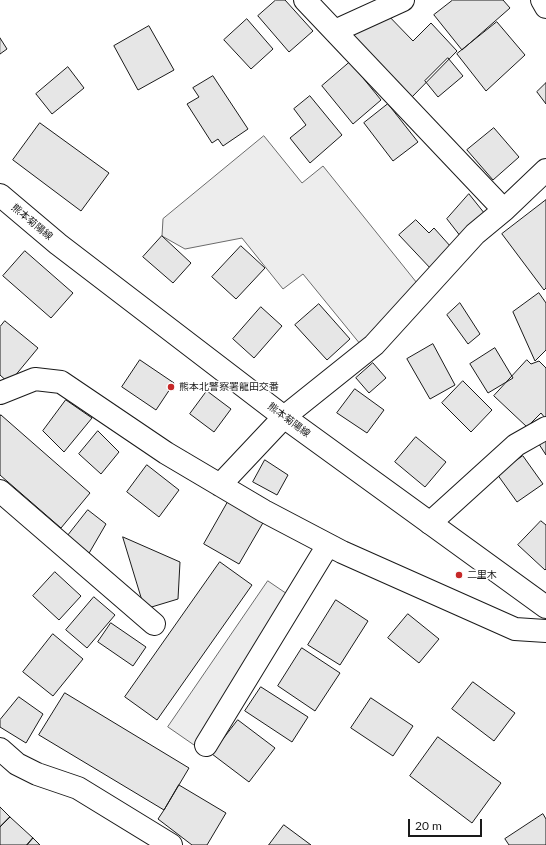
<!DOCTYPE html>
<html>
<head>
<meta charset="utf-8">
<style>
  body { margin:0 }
  #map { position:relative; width:546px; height:845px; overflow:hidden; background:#fff; font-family:Lato,sans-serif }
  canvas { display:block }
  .scale { position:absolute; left:408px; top:819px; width:74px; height:18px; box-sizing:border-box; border:2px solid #1a1a1a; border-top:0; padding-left:5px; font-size:12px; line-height:14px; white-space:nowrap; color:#1a1a1a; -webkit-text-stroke:3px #fff; paint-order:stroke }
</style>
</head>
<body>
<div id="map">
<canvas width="546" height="845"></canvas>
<div class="scale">20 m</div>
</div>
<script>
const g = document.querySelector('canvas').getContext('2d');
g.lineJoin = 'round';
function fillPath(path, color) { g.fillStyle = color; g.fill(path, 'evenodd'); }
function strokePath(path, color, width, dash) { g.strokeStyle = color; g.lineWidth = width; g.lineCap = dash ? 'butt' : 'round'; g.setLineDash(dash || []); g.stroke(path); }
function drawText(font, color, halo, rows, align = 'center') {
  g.font = font + ' Lato,"Noto Sans JP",sans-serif'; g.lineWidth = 3; g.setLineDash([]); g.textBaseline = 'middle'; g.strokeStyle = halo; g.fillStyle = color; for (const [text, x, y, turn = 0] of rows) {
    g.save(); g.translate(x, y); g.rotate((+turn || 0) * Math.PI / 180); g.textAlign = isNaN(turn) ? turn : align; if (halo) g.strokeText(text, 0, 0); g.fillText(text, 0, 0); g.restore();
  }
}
const parking = new Path2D(`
  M264 136 302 183 323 166 429 298 365 350 303 274 283 289 242 238 185 249 162 236 163 219Z
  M268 581 293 598 194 745 168 727Z`);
fillPath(parking, '#ededed');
strokePath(parking, '#6a6a6a', 1);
const building = new Path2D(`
  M276 0H285L313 31 289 52 258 16Z
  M453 0H503L510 8 462 50 434 15Z
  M382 9 413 41 431 23 457 51 410 99 353 36Z
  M247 19 273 49 251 69 224 40Z
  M497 22 525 55 486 91 457 54Z
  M149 26 174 70 138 90 114 46Z
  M0 38 7 49 0 54Z
  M448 58 463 76 438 97 425 81Z
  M350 62 381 100 353 124 322 86Z
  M68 67 84 88 52 114 36 94Z
  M213 76 248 129 223 146 218 139 212 143 187 104 199 97 193 88Z
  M546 83V104L537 92Z
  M310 96 342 135 310 163 290 138 306 125 294 109Z
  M388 104 418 142 393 161 364 123Z
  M40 123 109 173 81 211 13 160Z
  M494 128 519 157 493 180 467 150Z
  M469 194 485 214 461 237 447 219Z
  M546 200V288L544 290 502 234Z
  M416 220 429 233 434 228 451 247 432 270 399 235Z
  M162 236 191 263 173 283 143 257Z
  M241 246 265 268 236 299 212 277Z
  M25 251 73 293 51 318 3 276Z
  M539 293 546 303V350L535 361 513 312Z
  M460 303 480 334 468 344 447 315Z
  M319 304 350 339 327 360 295 325Z
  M261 307 282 326 254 358 233 339Z
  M5 321 38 348 9 383 0 375V327Z
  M433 344 455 385 430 399 407 359Z
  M495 348 513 378 488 393 470 364Z
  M140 360 174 383 156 410 122 387Z
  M527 360 531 364 539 361 546 368V417L545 418 541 413 527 427 494 396Z
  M373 363 386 378 369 393 356 378Z
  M463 381 492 410 471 432 442 403Z
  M355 389 384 410 367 433 337 413Z
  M207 391 231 409 214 432 190 414Z
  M66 400 92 418 64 452 43 431Z
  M1 415 90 493 61 528 0 475V417Z
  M98 431 119 452 101 474 79 454Z
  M546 431V455L535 438Z
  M416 437 446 462 425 487 395 462Z
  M523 456 543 484 517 502 497 474Z
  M265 460 288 475 277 495 253 482Z
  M147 465 179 490 159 517 127 492Z
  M229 500 264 521 239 564 204 544Z
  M88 510 106 524 88 555 66 538Z
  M541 521 546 525V569L545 570 518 545Z
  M123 537 180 562 178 599 145 609Z
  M220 562 252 585 157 720 125 697Z
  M55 572 81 596 59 620 33 596Z
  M94 597 115 615 87 648 66 630Z
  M336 600 368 621 340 665 308 645Z
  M408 614 439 639 419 663 388 638Z
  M111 623 146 647 133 666 98 642Z
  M53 634 83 659 53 696 23 672Z
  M302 648 340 673 315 711 278 686Z
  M473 682 515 713 494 741 452 709Z
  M261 687 308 717 292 742 245 711Z
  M65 693 189 768 164 810 39 735Z
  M19 697 43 714 26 743 0 727V720Z
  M371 698 413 726 393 756 351 728Z
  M238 720 275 748 249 782 212 754Z
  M438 737 501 783 472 823 410 776Z
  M179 785 226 813 207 845H192L158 819 164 810Z
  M0 807 10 817 0 827Z
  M543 814 546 819V845H509L505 839Z
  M10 817 33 838 27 845H0V827Z
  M284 825 311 845H269Z
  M33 838 40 845H27Z`);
fillPath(building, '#e6e6e6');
strokePath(building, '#1a1a1a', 1);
const street = new Path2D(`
  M305 0 504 210
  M542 0 546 7
  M335 31 403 0
  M0 393 35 379 61 382 166 453 264 511 342 552 515 629 546 631
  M220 485 284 417 374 345 475 234 504 210 546 170
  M0 491 154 624
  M430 523 516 445 546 428
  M206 745 328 545
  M0 749 17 764 37 774 78 788 171 845`);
const secondary = new Path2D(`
  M0 195 58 244 284 417 546 607`);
strokePath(street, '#1a1a1a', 24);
strokePath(secondary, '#1a1a1a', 24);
strokePath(street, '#fff', 22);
strokePath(secondary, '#fff', 22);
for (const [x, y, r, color] of [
  [171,387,4,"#c62828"],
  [459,575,4,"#c62828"]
]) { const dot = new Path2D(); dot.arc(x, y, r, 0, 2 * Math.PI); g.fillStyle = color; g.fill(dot); strokePath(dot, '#fff', 1.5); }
drawText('10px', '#1a1a1a', '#fff', [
  ["熊本菊陽線",32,222,40],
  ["熊本菊陽線",289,420,37]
]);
drawText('10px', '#1a1a1a', '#fff', [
  ["熊本北警察署龍田交番",179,387],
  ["二里木",467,575]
], 'left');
</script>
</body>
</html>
